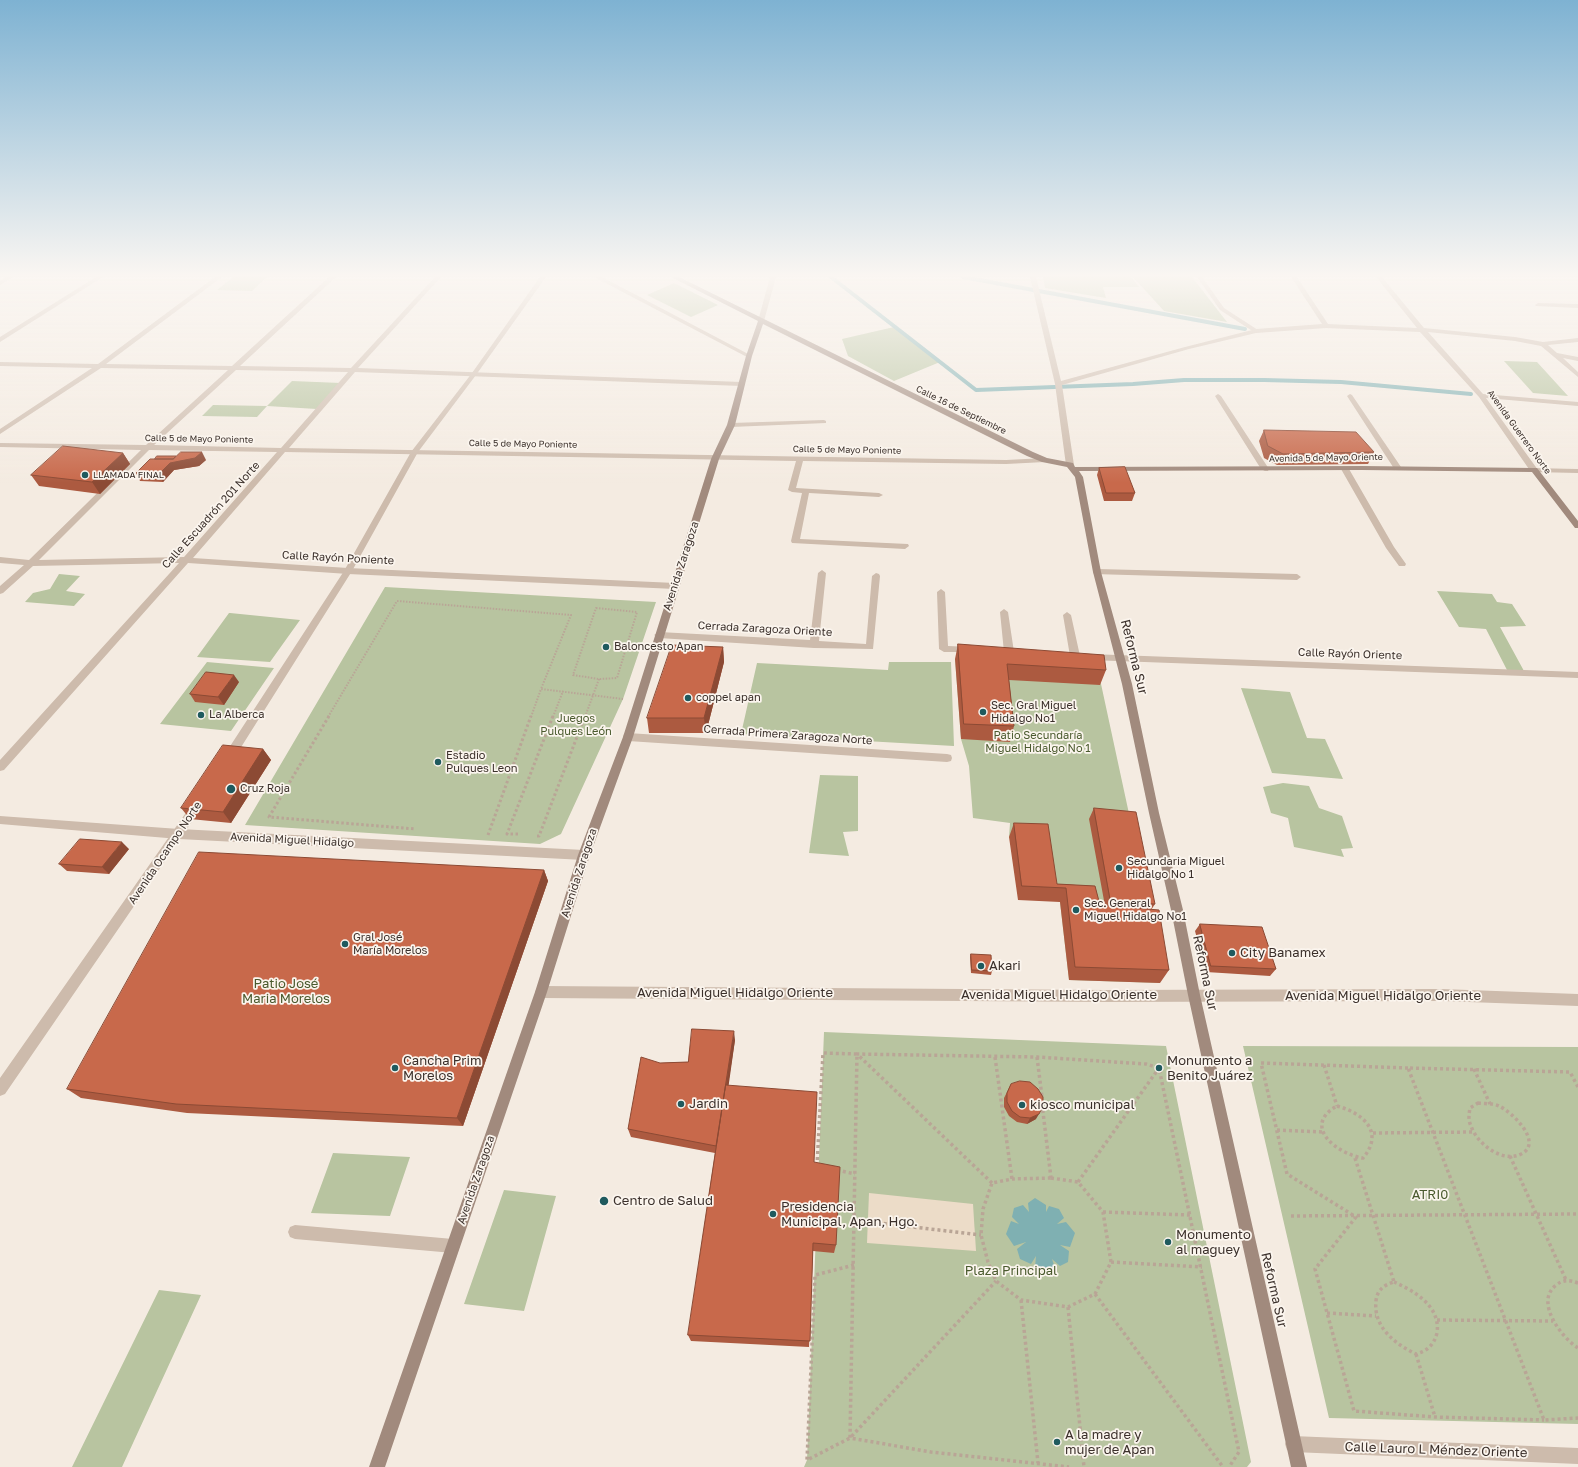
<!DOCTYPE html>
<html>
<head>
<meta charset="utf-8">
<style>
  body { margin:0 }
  canvas { display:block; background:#f4ebe1 }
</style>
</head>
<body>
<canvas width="1578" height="1467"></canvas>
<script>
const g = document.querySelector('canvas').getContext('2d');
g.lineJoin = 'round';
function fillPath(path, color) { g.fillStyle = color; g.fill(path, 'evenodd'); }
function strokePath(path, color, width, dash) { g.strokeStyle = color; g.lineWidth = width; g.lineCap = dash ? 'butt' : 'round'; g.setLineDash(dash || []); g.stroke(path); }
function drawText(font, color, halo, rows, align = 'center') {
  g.font = font + ' "Golos Text",sans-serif'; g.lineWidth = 3.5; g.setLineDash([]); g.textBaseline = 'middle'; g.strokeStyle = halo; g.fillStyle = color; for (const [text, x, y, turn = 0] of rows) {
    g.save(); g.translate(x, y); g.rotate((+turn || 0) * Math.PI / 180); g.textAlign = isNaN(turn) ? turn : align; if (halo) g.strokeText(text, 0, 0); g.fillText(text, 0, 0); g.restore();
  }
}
fillPath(new Path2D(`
  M233 277H267L252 291 217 290Z
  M1043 277H1131L1139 287H1103L1106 298 1045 288Z
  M1133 277H1192L1227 322 1164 311Z
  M674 283 718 305 691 317 647 295Z
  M894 327 940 362 894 381 848 356 842 339Z
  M1504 361 1537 362 1568 396 1533 393Z
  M292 381 341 383 317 409 267 406 257 417 202 416 213 405 267 406Z
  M59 574 80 576 66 591 85 594 74 606 25 602 33 593 50 589Z
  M385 587 656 602 623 699 561 834 540 844 245 825Z
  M1437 591 1492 594 1497 602 1512 604 1526 626 1500 627 1524 671 1507 670 1486 629 1459 627Z
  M229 613H230L300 620 270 662 197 657Z
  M955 659 1098 670 1131 823 1160 983 1069 980 1060 902 1052 898 1009 837 1010 823 973 818 969 766 961 739Z
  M207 662 274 668 231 731 160 724Z
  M889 662H951L954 746 741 734 757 663 888 670Z
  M1241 688 1290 692 1307 738 1325 739 1343 779 1272 773Z
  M820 775 858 776V831L843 832 849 856 809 853Z
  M1283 783 1309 786 1319 808 1342 816 1353 848 1341 849 1344 857 1294 847 1288 818 1271 813 1263 787Z
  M824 1032 1166 1046 1251 1462 1247 1467H804L807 1460Z
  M1243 1046 1578 1047V1424L1329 1418Z
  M333 1153 410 1157 390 1216 311 1213Z
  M504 1190 556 1196 524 1311 464 1304Z
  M159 1290 201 1295 122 1467H72Z`), '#b8c4a0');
fillPath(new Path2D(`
  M869 1193 973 1204 976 1251 867 1243Z`), '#ecdcc8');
fillPath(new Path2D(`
  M1035 1198 1046 1205V1212L1049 1206 1059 1209 1064 1218 1057 1224 1066 1222 1075 1233 1070 1247 1060 1245 1069 1251 1068 1262 1060 1266 1052 1259 1055 1268 1047 1273 1035 1267 1036 1256 1031 1264 1020 1259 1017 1249 1026 1242 1014 1246 1006 1234 1011 1221 1019 1224 1012 1217 1014 1208 1023 1205 1029 1212 1028 1203Z`), '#7fb0b2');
strokePath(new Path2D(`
  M831 277 976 390 1133 384 1184 380H1264L1341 382 1471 394
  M963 277 1245 329`), '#7fb0b2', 4);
strokePath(new Path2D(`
  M596 608 637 612 617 678 599 679 573 675Z
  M328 717 397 601 571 615 541 689
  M531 717 541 689 623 699
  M553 717 563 691
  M585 717 599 679`), '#b9a596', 2, [1.5, 1.5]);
strokePath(new Path2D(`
  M329 716 269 817 416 829
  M518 834H507L553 716
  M488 835 531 716
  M537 836H539L585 716`), '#b9a596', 3, [2.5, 2.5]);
strokePath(new Path2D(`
  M995 1057 1012 1179
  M1037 1057 1042 1097
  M1324 1065 1337 1106
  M1408 1068 1261 1063 1287 1174 1356 1217 1315 1269 1354 1411 1435 1417 1544 1420
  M1474 1069 1490 1104
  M1578 1087 1570 1072 1408 1068 1544 1420 1578 1418
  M1478 1103C1485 1104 1493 1103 1499 1106 1512 1112 1542 1141 1523 1153 1504 1165 1477 1144 1471 1126 1468 1120 1469 1114 1470 1108Z
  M1042 1104 1051 1178
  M1337 1106C1363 1113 1385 1132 1363 1158 1337 1154 1301 1126 1337 1106Z
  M1277 1130 1323 1132
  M1373 1133 1473 1132
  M1510 1156 1566 1280
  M1355 1158 1394 1282
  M817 1166 823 1053 857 1054 850 1438 931 1452 1069 1467
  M837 1170 855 1174
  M1051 1178 1078 1182 1103 1212 1111 1262 1095 1294 1068 1307 1021 1300 996 1281 988 1262 981 1235 983 1209 992 1183 1012 1179Z
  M1078 1182 1159 1068
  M992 1183 857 1054 1037 1057 1146 1064 1159 1068 1239 1452 1229 1467
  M1103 1212 1190 1215
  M1291 1216 1578 1214
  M854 1220 981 1235
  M1111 1262 1202 1267
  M854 1265 815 1275 807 1460 850 1438 996 1281
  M1394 1282C1415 1291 1441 1307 1437 1333 1434 1345 1427 1351 1416 1354 1395 1344 1373 1327 1376 1301 1377 1290 1384 1285 1394 1282Z
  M1578 1283C1569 1280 1563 1279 1555 1286 1535 1303 1562 1338 1578 1348
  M1095 1294 1223 1467
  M1021 1300 1038 1463
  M1068 1307 1084 1467
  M1327 1313 1376 1316
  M1437 1320 1553 1321
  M1416 1354 1435 1417`), '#b9a596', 3.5, [3, 3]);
fillPath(new Path2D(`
  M1197 277H1202L1224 308 1258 330V332H1254L1220 310Z
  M824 420 826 421V423L731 427 728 425 731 423Z
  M295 1225 453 1239 458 1241 460 1246 458 1251 453 1253 295 1239 290 1237 288 1232 290 1227Z`), '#cdbbac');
fillPath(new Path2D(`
  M5 277H13L0 285V281Z
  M96 277H103L0 342V337Z
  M215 277H222L106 364 232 366 329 277H336L240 366 351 368 435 277H441L358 368 742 382 745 384 742 386 355 372 289 448 1006 460 1045 458 1049 460 1045 462 1006 464 803 461 796 488 879 493 883 495 879 497 809 493 800 539 908 544 909 546 905 549 792 543 791 541 802 493 792 492 788 490 796 461 285 452 193 558 348 568 675 583 679 586 675 589 348 574 188 563 4 770 0 771V760L179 563 33 566 3 593 0 594V586L24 565 0 563V557L29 560 141 450 0 447V443L146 445 228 370 101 368 0 434V429L92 368 0 366V362L98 364ZM236 370 348 372 281 448 154 445ZM149 450 277 452 184 557 39 560Z
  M594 277H602L752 356 747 357Z
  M770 277H776L764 321 761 323 758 321Z
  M1030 277H1036L1061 381 1185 347 1256 329 1322 324 1291 277H1297L1328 324 1417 328 1376 277H1382L1424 328 1515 337 1543 342 1578 338V342L1548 345 1557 353 1578 357V361L1563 358 1578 372V377L1541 346 1515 341 1428 332 1483 394 1578 402V406L1486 398 1538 470 1534 472H1531L1479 397 1420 332 1326 328 1256 333 1189 349 1062 385 1074 465 1070 467 1066 465 1055 384Z
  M1538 303 1578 304V308L1536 306 1535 305Z
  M1218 394 1221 396 1269 469 1268 471H1265L1261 469 1215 396Z
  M1350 394 1352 395 1401 467 1400 469H1394L1393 467 1347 396Z
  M1342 467H1345L1349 469 1394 547 1406 564 1405 566H1399L1386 548 1341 469Z
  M1097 569 1297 574 1301 577 1297 580 1094 574 1093 572Z
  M822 570 826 573 819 641 866 644 872 576 876 573 879 574 880 576 873 649 814 648 659 638 654 635 659 632 810 640 818 573Z
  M941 589 945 592 948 646 970 647 973 648 975 650 973 652H944L939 649 937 592Z
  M1004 609 1008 612 1014 652 1009 655 1004 652 1000 612Z
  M1067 612 1071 615 1080 656 1075 659 1070 656 1063 615Z
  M1090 654 1578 672V678L1090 660 1085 657Z
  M628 733 947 754 951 755 952 758 951 761 947 762 628 741 624 740 623 737 624 734Z
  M0 816 179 829 584 850 588 852 590 855 588 858 584 860 179 839 0 824Z
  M541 986 1105 990 1441 989 1578 994V1006L1441 1001 1105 1002 541 998 537 996 535 992 537 988Z`), '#cdbbac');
fillPath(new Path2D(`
  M540 277H546L476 375 418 452 352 571 233 760H225L224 757 225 754 344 571 411 452 472 373Z
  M1531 468 1578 469V473L1534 472 1530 470Z
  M196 803 200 804 201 807 200 810 5 1094 0 1096V1078L192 804Z
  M1293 1436 1578 1448V1464L1293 1452 1287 1450 1285 1444 1287 1438Z`), '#cdbbac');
fillPath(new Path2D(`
  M671 277H679L1033 452 1047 458 1073 463 1075 467 1362 466 1534 468H1537L1578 521V528H1575L1532 472 1362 470 1079 471 1083 477 1101 572 1132 684 1159 813 1183 910 1200 995 1307 1467H1291L1188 995 1171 910 1149 813 1122 684 1093 572 1075 477 1067 467 1042 462 1027 456 763 324 752 356 735 425 719 459 633 737 590 855 547 992 385 1467H369L535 992 578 855 623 737 711 459 727 425 746 356 758 321Z`), '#a18a7d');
fillPath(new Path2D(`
  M1264 430 1374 452 1368 464 1277 465 1264 458 1259 441Z
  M123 453 130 464 100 494 39 486 31 475Z
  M155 459 206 460 199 466 174 470 163 482 140 481 136 473Z
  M1099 468 1135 493 1132 501H1104L1097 475Z
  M958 644 1106 670 1100 685 1009 680 1014 726 1010 742 961 739 955 659Z
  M723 647 724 662 706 733H649L647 718Z
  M239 682 224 705 195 702 190 694Z
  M263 749 271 760 231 823 190 819 181 808Z
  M1094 808 1155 904 1151 910 1169 970 1160 983 1069 980 1060 902 1018 900 1009 837 1014 823 1057 884 1095 886 1100 905 1105 906 1089 819Z
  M129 849 109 874 67 871 59 864Z
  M544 870 548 881 463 1126 187 1113 81 1098 67 1089Z
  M1200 924 1276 969 1270 976 1206 972 1195 931Z
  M971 954 992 971 991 975 971 973 970 957Z
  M735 1040 728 1085 814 1162 836 1245 834 1253 813 1251 809 1347 691 1341 688 1335 715 1153 631 1137 628 1129 660 1063 688 1062Z
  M1011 1084 1036 1119 1027 1124 1017 1122 1009 1116 1004 1107V1098Z`), '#ac5a40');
fillPath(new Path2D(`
  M202 452 206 460 199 466 174 470 163 482 159 474 170 463Z
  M123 453 130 464 100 494 92 482Z
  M723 647 724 662 706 733 704 718Z
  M234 675 239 682 224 705 218 697Z
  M263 749 271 760 231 823 223 812Z
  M122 842 129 849 109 874 102 867Z
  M544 870 548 881 463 1126 457 1118Z
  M734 1031 735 1040 719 1154 717 1146Z
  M1039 1114 1036 1119 1027 1124 1030 1118Z`), '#8c4a34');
const building = new Path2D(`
  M1264 430 1356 432 1374 452 1283 454 1268 446Z
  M63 446 123 453 92 482 31 475Z
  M181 452H202L195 458 170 463 159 474 136 473 150 459H173Z
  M157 456H176L173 459H155Z
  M1125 467 1135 493H1106L1099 468Z
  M958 644 1104 655 1106 670 1007 664 1014 726 964 724Z
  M672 645 723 647 704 718H647Z
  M206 672 234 675 218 697 190 694Z
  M223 745 263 749 223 812 181 808Z
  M1094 808 1136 812 1155 904 1111 903Z
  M1014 823 1048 824 1057 884 1095 886 1100 905 1159 910 1169 970 1075 967 1066 888 1022 886Z
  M80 839 122 842 102 867 59 864Z
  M199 852 544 870 457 1118 176 1104 67 1089Z
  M1200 924 1262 927 1276 969 1211 966Z
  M971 954 991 955 992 971 972 970Z
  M692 1029 734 1031 716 1146 628 1129 641 1057 660 1063 688 1062Z
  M1020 1081 1030 1082 1038 1089 1043 1097V1106L1039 1114 1030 1118 1020 1117 1012 1111 1007 1102V1093L1011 1084Z
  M726 1085 817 1092 814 1162 840 1167 836 1245 813 1243 810 1341 688 1335Z`);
fillPath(building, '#c8694b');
strokePath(building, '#8c4a34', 1);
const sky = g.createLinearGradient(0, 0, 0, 483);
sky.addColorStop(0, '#7eb2d2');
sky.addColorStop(0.57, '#faf6f2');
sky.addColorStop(1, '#faf6f200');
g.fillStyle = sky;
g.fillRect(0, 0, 1578, 483);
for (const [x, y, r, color] of [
  [85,475,4,"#1f5a5e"],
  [606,647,4,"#1f5a5e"],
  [688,698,4,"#1f5a5e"],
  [983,712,4,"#1f5a5e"],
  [201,715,4,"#1f5a5e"],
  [438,762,4,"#1f5a5e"],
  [231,789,5,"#1f5a5e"],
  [1119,868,4,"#1f5a5e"],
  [1076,910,4,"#1f5a5e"],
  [345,944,4,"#1f5a5e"],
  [1232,953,4,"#1f5a5e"],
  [981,966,4,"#1f5a5e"],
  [395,1068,4,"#1f5a5e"],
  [1159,1068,4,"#1f5a5e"],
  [681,1104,4,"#1f5a5e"],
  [1022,1105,4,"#1f5a5e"],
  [604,1201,5,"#1f5a5e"],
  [773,1214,4,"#1f5a5e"],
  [1168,1242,4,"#1f5a5e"],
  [1057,1442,4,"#1f5a5e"]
]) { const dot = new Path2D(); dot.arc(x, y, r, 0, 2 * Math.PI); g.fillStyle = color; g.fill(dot); strokePath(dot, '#fbf5ee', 1.5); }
drawText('9px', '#3b302b', '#fbf5ee', [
  ["Calle 16 de Septiembre",961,410,26],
  ["Avenida Guerrero Norte",1519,432,54],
  ["Calle 5 de Mayo Poniente",199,439,1],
  ["Calle 5 de Mayo Poniente",523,444,1],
  ["Calle 5 de Mayo Poniente",847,450,1],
  ["Avenida 5 de Mayo Oriente",1326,458,-1]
]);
drawText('9px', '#3b302b', '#fbf5ee', [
  ["LLAMADA FINAL",93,475]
], 'left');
drawText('11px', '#3b302b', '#fbf5ee', [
  ["Calle Escuadrón 201 Norte",211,515,-48],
  ["Calle Rayón Poniente",338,558,3],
  ["Avenida Zaragoza",681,566,-72],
  ["Cerrada Zaragoza Oriente",765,629,3],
  ["Calle Rayón Oriente",1350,654,2],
  ["Cerrada Primera Zaragoza Norte",788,735,4],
  ["Avenida Miguel Hidalgo",292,840,3],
  ["Avenida Ocampo Norte",165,853,-56],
  ["Avenida Zaragoza",579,873,-72],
  ["Avenida Zaragoza",476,1180,-71]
]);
drawText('11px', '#3b302b', '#fbf5ee', [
  ["Baloncesto Apan",614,647],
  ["coppel apan",696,698],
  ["Sec. Gral Miguel",991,706],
  ["Hidalgo No1",991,719],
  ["La Alberca",209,715],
  ["Estadio",446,756],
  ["Pulques Leon",446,769],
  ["Cruz Roja",240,789],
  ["Secundaria Miguel",1127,862],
  ["Hidalgo No 1",1127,875],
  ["Sec. General",1084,904],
  ["Miguel Hidalgo No1",1084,917],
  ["Gral José",353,938],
  ["María Morelos",353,951]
], 'left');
drawText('11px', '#4a5a2e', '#fbf5ee', [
  ["Juegos",576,719],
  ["Pulques León",576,732],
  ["Patio Secundaría",1038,736],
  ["Miguel Hidalgo No 1",1038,749]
]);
drawText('13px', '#3b302b', '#fbf5ee', [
  ["Reforma Sur",1134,657,76],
  ["Reforma Sur",1205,973,78],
  ["Avenida Miguel Hidalgo Oriente",735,993],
  ["Avenida Miguel Hidalgo Oriente",1059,995],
  ["Avenida Miguel Hidalgo Oriente",1383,996],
  ["Reforma Sur",1274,1290,77],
  ["Calle Lauro L Méndez Oriente",1436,1450,2]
]);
drawText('13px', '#3b302b', '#fbf5ee', [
  ["City Banamex",1240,953],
  ["Akari",989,966],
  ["Cancha Prim",403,1061],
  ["Morelos",403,1076],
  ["Monumento a",1167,1061],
  ["Benito Juárez",1167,1076],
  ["Jardin",689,1104],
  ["kiosco municipal",1030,1105],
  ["Centro de Salud",613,1201],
  ["Presidencia",781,1207],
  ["Municipal, Apan, Hgo.",781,1222],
  ["Monumento",1176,1235],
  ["al maguey",1176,1250],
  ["A la madre y",1065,1435],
  ["mujer de Apan",1065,1450]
], 'left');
drawText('13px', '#4a5a2e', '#fbf5ee', [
  ["Patio José",286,984],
  ["Maria Morelos",286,999],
  ["ATRI0",1430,1195],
  ["Plaza Principal",1011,1271]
]);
</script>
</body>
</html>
